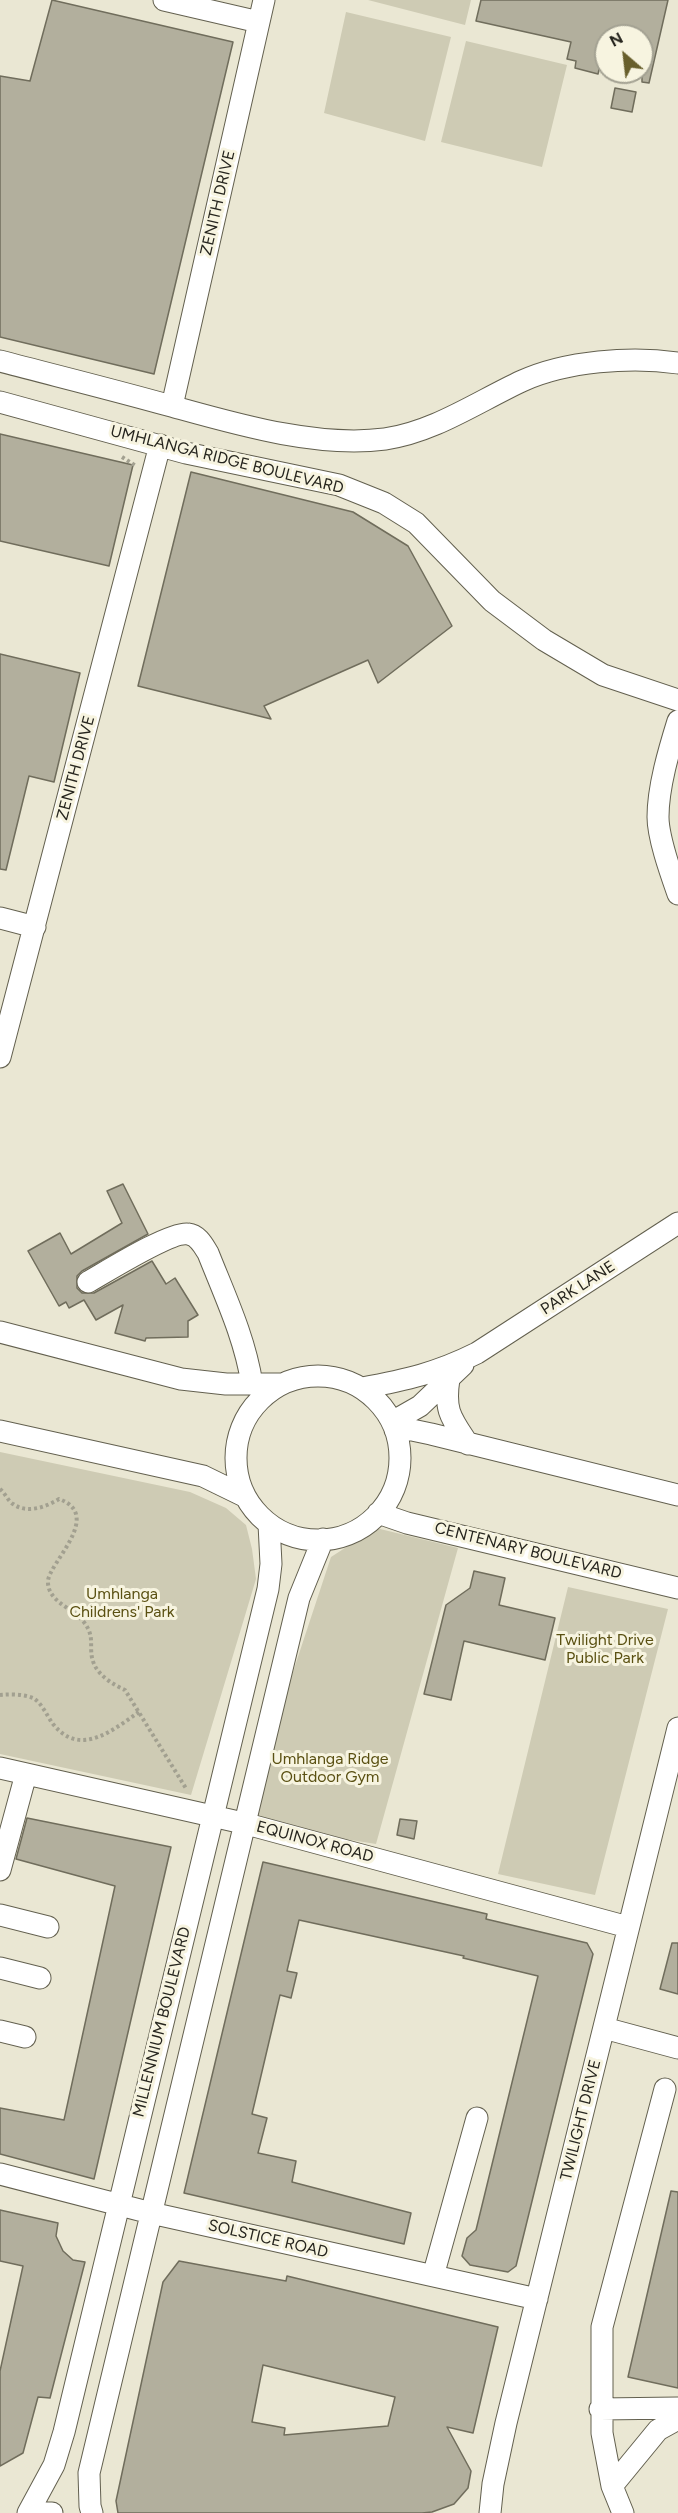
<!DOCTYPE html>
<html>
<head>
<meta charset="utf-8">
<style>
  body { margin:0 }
  #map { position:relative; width:678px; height:2513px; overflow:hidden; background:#eae7d3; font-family:Figtree,sans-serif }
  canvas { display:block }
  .north { position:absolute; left:594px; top:24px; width:60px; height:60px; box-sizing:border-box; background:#f7f4e0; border:2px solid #a3a192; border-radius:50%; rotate:332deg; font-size:16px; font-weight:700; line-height:24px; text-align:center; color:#26251e }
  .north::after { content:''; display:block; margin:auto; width:21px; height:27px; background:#685f2c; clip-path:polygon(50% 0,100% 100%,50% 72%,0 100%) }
</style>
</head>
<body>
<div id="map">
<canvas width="678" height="2513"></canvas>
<div class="north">N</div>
</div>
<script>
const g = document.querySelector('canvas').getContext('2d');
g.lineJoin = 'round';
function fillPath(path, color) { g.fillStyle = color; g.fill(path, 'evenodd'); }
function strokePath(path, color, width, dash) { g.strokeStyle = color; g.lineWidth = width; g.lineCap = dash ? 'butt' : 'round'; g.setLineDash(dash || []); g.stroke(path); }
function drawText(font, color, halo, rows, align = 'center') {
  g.font = font + ' Figtree,sans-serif'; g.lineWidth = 6; g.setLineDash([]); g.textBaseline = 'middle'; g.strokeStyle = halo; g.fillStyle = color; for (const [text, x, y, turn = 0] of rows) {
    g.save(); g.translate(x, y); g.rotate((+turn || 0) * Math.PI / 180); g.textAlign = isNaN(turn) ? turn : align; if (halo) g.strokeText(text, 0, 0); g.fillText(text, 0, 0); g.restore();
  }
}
fillPath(new Path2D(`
  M368 0H471L465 25Z
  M346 12 451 37 425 141 324 113Z
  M466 41 567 65 542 167 441 142Z
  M0 1452 190 1492 226 1508 246 1525 252 1549 256 1579 191 1795 0 1754Z
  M376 1528 458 1548 376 1844 243 1823 331 1557Z
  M568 1587 668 1609 595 1895 498 1874Z`), '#cecbb4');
const building = new Path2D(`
  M52 0 233 42 154 374 0 337V76L30 81Z
  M481 0H668L649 83 642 82V36H606V53L603 52 598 74 575 68 576 61 567 59 571 42 476 21Z
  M615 88 636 92 632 112 611 108Z
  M0 434 133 465 109 566 0 541Z
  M191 472 353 512 408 546 452 626 378 683 368 660 264 706 271 719 138 686Z
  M0 654 80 673 54 782 29 776 6 870 0 869Z
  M123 1184 148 1234 82 1271 77 1276V1288L82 1293H94L152 1261 166 1284 175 1278 198 1315 188 1321V1337L146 1338 145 1341 115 1333 123 1305 96 1320 84 1300 69 1308 66 1302 59 1306 28 1251 60 1233 71 1254 122 1223 107 1191Z
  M474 1571 505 1578 499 1605 555 1618 545 1660 464 1641 451 1700 424 1694 446 1605 470 1588Z
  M27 1818 171 1847 94 2179 0 2154V2108L64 2120 115 1886 16 1859Z
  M400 1819 417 1821 414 1839 397 1835Z
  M263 1862 487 1914 486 1919 587 1943 593 1954 516 2266 508 2272 470 2265 462 2256 467 2238 476 2230 538 1976 463 1958 464 1956 299 1920 287 1971 297 1973 291 1998 280 1995 252 2114 267 2118 258 2153 296 2161 292 2182 411 2213 404 2244 184 2193Z
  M672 1943H678V1994L660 1989Z
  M671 2191 678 2192V2388L628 2377Z
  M0 2210 58 2223 56 2236 63 2251 73 2260 85 2262 50 2398 38 2397 23 2453 0 2466V2371L23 2266 0 2261Z
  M179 2261 286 2281 287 2276 498 2327 473 2433 447 2427 471 2471 468 2488 454 2504 432 2512 422 2513H118L116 2501 163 2282ZM263 2365 395 2397 388 2426 284 2435 285 2428 252 2422Z`);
fillPath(building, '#b2af9d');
strokePath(building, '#706d5c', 1.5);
const minor = new Path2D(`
  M164 0 259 22
  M0 361C57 376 114 390 171 406 236 424 317 448 385 439 434 432 477 402 522 381 566 361 631 356 678 363
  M0 402 186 453 339 485 384 503 416 523 492 601 544 640 603 675 678 700
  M172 406 264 0
  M678 721C669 750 658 787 658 817 658 838 671 874 678 894
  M0 918 35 927
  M0 1057 160 445
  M88 1282C106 1272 171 1231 188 1234 198 1235 203 1245 208 1253 225 1296 245 1338 252 1384
  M0 1332 181 1379 226 1384H281
  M236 1458a82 82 0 1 1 164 0a82 82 0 1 1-164 0Z
  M449 1379C444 1411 451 1418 468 1444
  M362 1388C406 1380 437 1373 477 1353L678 1223
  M392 1422 420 1406 463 1365
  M395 1430H412L431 1434 678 1495
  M0 1431 203 1476 244 1496
  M378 1513 407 1523 678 1588
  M0 1768 243 1823 628 1927
  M0 1870 26 1774
  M0 1915 48 1927
  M0 1968 40 1978
  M604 2028 678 2048
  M0 2031 25 2037
  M0 2174 151 2213 537 2299
  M433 2276 477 2118
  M600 2409 678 2408
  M612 2486 658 2430 678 2419
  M28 2513 54 2465 64 2432 268 1589 271 1564 269 1524
  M41 2513H52
  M92 2513 90 2506 89 2473 299 1598 323 1539
  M490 2513 493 2484 506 2423 678 1728
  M623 2513 612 2486 602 2433V2327L665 2089`);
strokePath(minor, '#63604f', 23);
strokePath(new Path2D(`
  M122 457 136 466
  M0 1489C5 1493 8 1501 13 1504 27 1514 46 1507 59 1499 104 1515 49 1563 48 1581 47 1601 72 1608 83 1621 97 1638 87 1647 94 1664 99 1676 114 1685 125 1690L187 1790
  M0 1695C10 1694 23 1694 33 1698 42 1703 47 1716 53 1724 80 1758 113 1730 139 1712`), '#a2a090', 4, [3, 3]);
strokePath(minor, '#fff', 21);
drawText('16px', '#26251e', '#f7f4e0', [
  ["ZENITH DRIVE",218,203,-77],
  ["UMHLANGA RIDGE BOULEVARD",227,460,14],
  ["ZENITH DRIVE",76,768,-75],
  ["PARK LANE",578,1288,-33],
  ["CENTENARY BOULEVARD",528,1551,14],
  ["EQUINOX ROAD",315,1842,15],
  ["MILLENNIUM BOULEVARD",162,2022,-76],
  ["TWILIGHT DRIVE",581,2120,-76],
  ["SOLSTICE ROAD",268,2239,13]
]);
drawText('16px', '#5a5012', '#f7f4e0', [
  ["Umhlanga",122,1594],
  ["Childrens' Park",122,1612],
  ["Twilight Drive",605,1640],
  ["Public Park",605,1658],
  ["Umhlanga Ridge",330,1759],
  ["Outdoor Gym",330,1777]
]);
</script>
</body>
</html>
